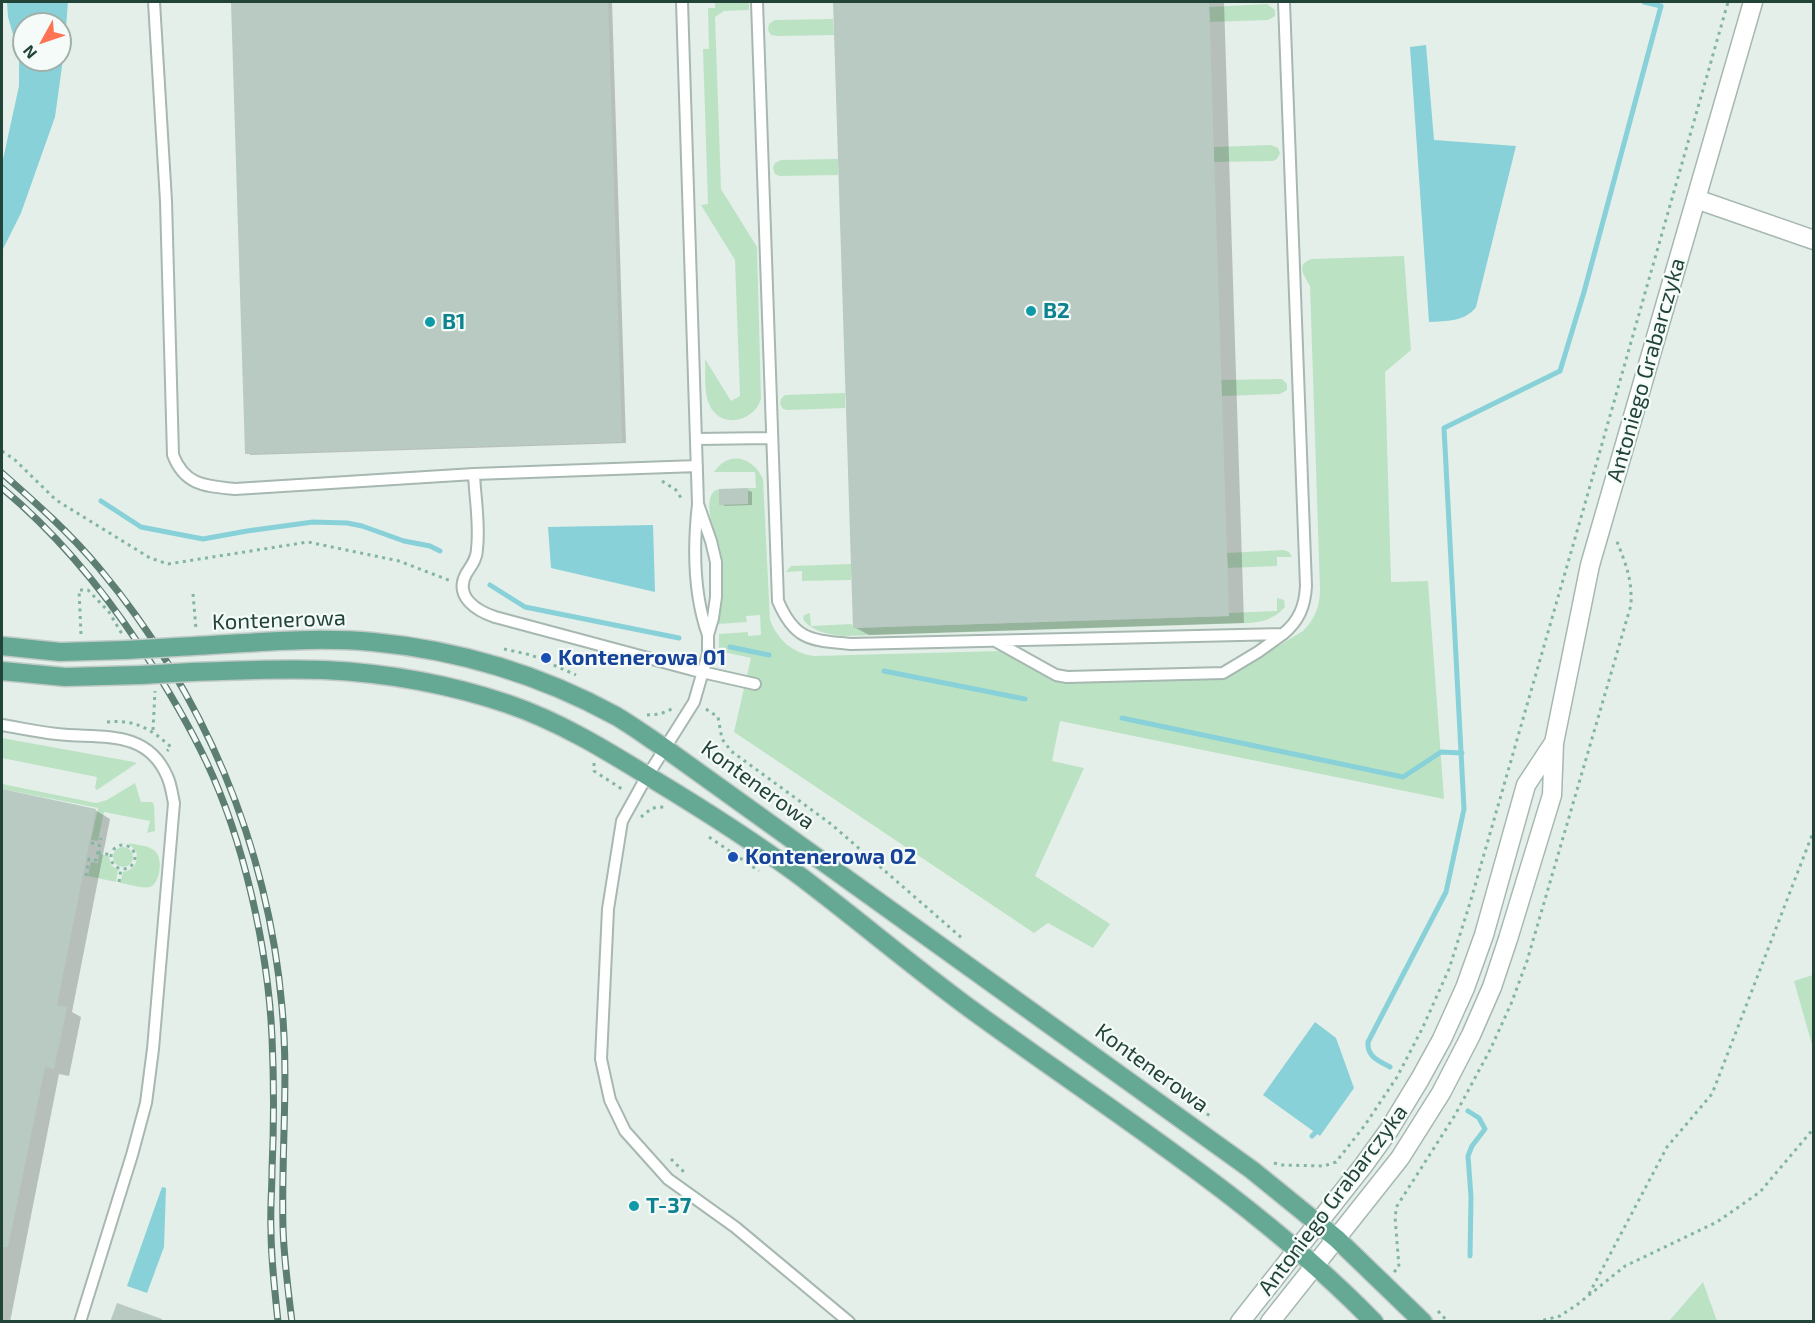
<!DOCTYPE html>
<html>
<head>
<meta charset="utf-8">
<style>
  body { margin:0 }
  #map { position:relative; width:1815px; height:1323px; overflow:hidden; background:#e4efe9; font-family:"Exo 2",sans-serif }
  canvas { display:block }
  .frame { position:absolute; inset:0; border:3px solid #214338; pointer-events:none }
  .north { position:absolute; left:12px; top:12px; width:60px; height:60px; box-sizing:border-box; background:#f5fbf8; border:2px solid #a0b1ab; border-radius:50%; rotate:230deg; font-size:16px; font-weight:700; line-height:24px; text-align:center; color:#214338 }
  .north::after { content:''; display:block; margin:auto; width:21px; height:27px; background:#fe7354; clip-path:polygon(50% 0,100% 100%,50% 72%,0 100%) }
</style>
</head>
<body>
<div id="map">
<canvas width="1815" height="1323"></canvas>
<div class="frame"></div>
<div class="north">N</div>
</div>
<script>
const g = document.querySelector('canvas').getContext('2d');
g.lineJoin = 'round';
function fillPath(path, color) { g.fillStyle = color; g.fill(path, 'evenodd'); }
function strokePath(path, color, width, dash) { g.strokeStyle = color; g.lineWidth = width; g.lineCap = dash ? 'butt' : 'round'; g.setLineDash(dash || []); g.stroke(path); }
function drawText(font, color, halo, rows, align = 'center') {
  g.font = font + ' "Exo 2",sans-serif'; g.lineWidth = 4.5; g.setLineDash([]); g.textBaseline = 'middle'; g.strokeStyle = halo; g.fillStyle = color; for (const [text, x, y, turn = 0] of rows) {
    g.save(); g.translate(x, y); g.rotate((+turn || 0) * Math.PI / 180); g.textAlign = isNaN(turn) ? turn : align; if (halo) g.strokeText(text, 0, 0); g.fillText(text, 0, 0); g.restore();
  }
}
fillPath(new Path2D(`
  M715 2H749V10L724 11 715 17 721 189 757 247 761 399C754 422 721 429 710 406 703 393 706 373 705 359L731 401 740 396 735 260 701 205 708 204 703 49H709L708 8H715Z
  M1267 4 1275 10V16L1268 20 1210 22 1209 7Z
  M833 19 834 35 777 36 771 35 768 30 769 24 775 20Z
  M1271 145 1278 148 1280 153 1277 159 1273 161 1214 162V147Z
  M838 159V175L779 176 775 174 773 168 775 163 781 160Z
  M1404 256 1411 350 1385 372 1391 582 1428 581 1444 799 1060 721 1052 761 1084 768 1035 876 1110 924 1093 948 1048 923 1034 933 734 732 751 658 719 651V634L748 632V636L761 635 760 615 746 616 747 622 718 624C719 600 727 574 720 549 716 535 702 504 714 491L719 489V504L748 503V488H756L755 472H714C729 450 753 457 763 479L770 620C778 640 792 653 814 656L1000 651 1059 682 1221 678 1227 677 1303 631C1315 619 1320 606 1320 589L1310 286C1304 275 1295 264 1312 259Z
  M1278 379H1282L1287 384V390L1280 394 1222 396 1221 380Z
  M845 393V408L787 410 783 409 780 404 781 399 785 395Z
  M1284 550 1289 552 1292 557H1277V566L1228 568 1227 553Z
  M851 564V580L802 581V571L786 572 791 566Z
  M1277 598 1284 600 1285 607C1274 619 1263 622 1248 623L843 636C829 634 812 632 803 619L804 615 810 613 811 626 852 624 853 628 1229 616V613L1277 611Z
  M2 738 134 762 137 763 97 790 95 788 97 777 2 758Z
  M135 783 141 802H152L154 805 155 831 147 833 150 821 104 812 98 841 91 840 98 808 2 789V784L96 803 107 800Z
  M128 843C136 845 150 845 156 852 163 860 160 883 150 887 142 889 129 884 120 883L123 872C134 870 139 862 136 851Z
  M113 857a10 10 0 1 1 20 0a10 10 0 1 1-20 0Z
  M99 854 109 856 111 865 118 870 116 882 88 876 91 862 98 863Z
  M1813 975H1814L1813 1048 1794 981Z
  M1703 1282 1717 1321H1669Z`), '#bce2c4');
fillPath(new Path2D(`
  M7 2H68L64 52 55 117 21 213 2 251V164L19 86V55L8 17ZM24 24H60V60H24Z
  M1426 45 1434 140 1516 146 1476 307C1465 322 1446 321 1429 322L1410 47Z
  M653 525 655 592 551 568 548 527Z
  M1315 1022 1336 1038 1354 1088 1320 1136 1263 1095Z
  M162 1187 166 1188 164 1247 147 1293 127 1286Z`), '#88d1d8');
fillPath(new Path2D(`
  M232 2H612L626 443 251 455 247 453Z
  M834 2H1224L1244 623 869 635 854 627Z
  M747 490 752 492V505L725 506 721 504Z
  M2 791 95 810 110 819 72 1012 81 1017 69 1076 59 1074 10 1322H2Z`), '#0003');
strokePath(new Path2D(`
  M101 501 141 527 203 539 247 531 313 522 347 523 362 526 404 541 430 546 440 551
  M490 585 525 607 679 638
  M730 647 769 655
  M884 671 1025 699
  M1122 718 1403 777 1441 752 1462 753
  M1390 1067C1379 1061 1367 1057 1368 1042L1446 892 1464 809 1444 428 1560 371 1584 292 1661 6 1644 2
  M1468 1111 1479 1118 1485 1129 1472 1146 1468 1156 1471 1197 1470 1256
  M1312 1136 1315 1133`), '#88d1d8', 5);
fillPath(new Path2D(`
  M231 2H608L622 442 245 454Z
  M833 2H1209L1229 616 853 628Z
  M748 488V504L719 505V489Z
  M2 789 96 809 57 1005 67 1007 54 1069 45 1067 8 1247H2Z
  M117 1303 162 1319V1322H110Z`), '#b9cac2');
const lane = new Path2D(`
  M154 2 166 201 173 455C185 486 206 486 235 489L474 474 697 466
  M682 2 698 504C693 548 693 593 708 635
  M757 2 778 601C795 641 811 640 851 644L1283 634C1299 621 1305 606 1306 586L1284 2
  M696 439 771 438
  M474 474C475 498 480 524 477 549 477 559 471 566 466 574 454 597 477 611 495 617L693 670 755 684
  M698 504 711 541 716 562V597L713 618 708 635V654L694 702 643 783 622 821 608 909 601 1059 610 1100 625 1131 668 1179 735 1227 849 1322
  M995 641 1056 675 1067 677 1223 673 1258 652 1283 634
  M2 725C20 728 38 732 57 734 100 739 146 728 167 776 171 784 172 794 174 803L153 1049 146 1103 132 1155 80 1322`);
const street = new Path2D(`
  M1696 199 1814 240
  M1240 1322 1363 1166 1389 1130 1420 1079 1442 1039 1465 988 1484 935 1526 785 1553 744
  M1270 1322 1400 1158 1441 1093 1471 1035 1492 987 1508 939 1552 795 1554 743 1590 565 1753 2`);
const primary = new Path2D(`
  M2 646 60 652 126 650
  M176 647C241 644 309 636 373 642 458 650 541 675 616 716 633 726 649 738 666 749L1252 1170 1337 1239 1423 1322
  M2 671 65 677 141 675
  M191 672C235 671 280 668 324 670 386 673 449 684 508 704 561 722 609 752 656 781 704 810 751 840 796 873 856 918 912 966 972 1010 1109 1110 1255 1200 1374 1322`);
strokePath(lane, '#a6b8b0', 14);
strokePath(street, '#a6b8b0', 21);
strokePath(primary, '#c1cac7', 21);
strokePath(new Path2D(`
  M2 451 15 460 56 500 150 558 168 564 308 542 399 561 451 581
  M662 481 676 490 683 501
  M193 594 196 629
  M81 634 79 590H88L109 612 122 634
  M504 649 531 655 576 675
  M706 709 718 717 722 739 731 751 831 824 963 939
  M647 715 660 714 672 709
  M107 722C135 719 151 729 171 747L167 751
  M153 730 155 691
  M594 763V771L625 791
  M641 817 652 808 664 807
  M709 837 759 871
  M91 843 99 844
  M111 857a12 12 0 1 1 24 0a12 12 0 1 1-24 0Z
  M98 852 111 855
  M86 876 89 859 96 860 101 838
  M119 882 121 869
  M1146 1070 1187 1097 1211 1117
  M671 1159 685 1173
  M1274 1163 1282 1165 1324 1166 1336 1162 1365 1125 1397 1077 1422 1029 1449 969 1470 903 1584 507 1728 2
  M1394 1272 1399 1267 1395 1217 1397 1206 1455 1115 1490 1050 1511 1004 1527 961 1631 605C1632 577 1626 565 1616 539
  M1589 1294 1667 1147 1712 1094 1814 830
  M1438 1311 1448 1322
  M1296 1322H1330
  M1536 1322 1560 1316 1578 1304 1625 1266 1717 1222 1760 1192 1814 1128`), '#82b5a2', 3, [3, 4.5]);
strokePath(lane, '#fff', 10);
strokePath(street, '#fff', 18);
strokePath(primary, '#65a893', 18);
const rail = new Path2D(`
  M2 473C36 503 70 533 99 568 203 692 268 845 282 1007 289 1081 281 1154 283 1228 284 1259 288 1290 292 1322
  M2 488C56 533 101 587 140 646 164 683 187 721 206 761 244 841 268 949 272 1037 274 1081 274 1126 272 1170 272 1190 270 1210 271 1230 271 1261 275 1291 278 1322`);
strokePath(rail, '#5c7e73', 7);
strokePath(rail, '#f5fbf8', 4.5, [14]);
const primaryBridge = new Path2D(`
  M126 650 176 647
  M141 675 191 672`);
strokePath(primaryBridge, '#c1cac7', 21, []);
strokePath(primaryBridge, '#65a893', 18);
for (const [x, y, r, color] of [
  [1031,311,6,"#0f9aa8"],
  [430,322,6,"#0f9aa8"],
  [546,658,6,"#1a4fb4"],
  [733,857,6,"#1a4fb4"],
  [634,1206,6,"#0f9aa8"]
]) { const dot = new Path2D(); dot.arc(x, y, r, 0, 2 * Math.PI); g.fillStyle = color; g.fill(dot); strokePath(dot, '#f5fbf8', 2); }
drawText('bold 22px', '#0d838f', '#f5fbf8', [
  ["B2",1043,311],
  ["B1",442,322],
  ["T-37",646,1206]
], 'left');
drawText('22px', '#214338', '#f5fbf8', [
  ["Antoniego Grabarczyka",1646,370,-74],
  ["Kontenerowa",279,620,-2],
  ["Kontenerowa",758,785,36],
  ["Kontenerowa",1152,1068,36],
  ["Antoniego Grabarczyka",1333,1200,-53]
]);
drawText('bold 22px', '#164399', '#f5fbf8', [
  ["Kontenerowa 01",558,658],
  ["Kontenerowa 02",745,857]
], 'left');
</script>
</body>
</html>
